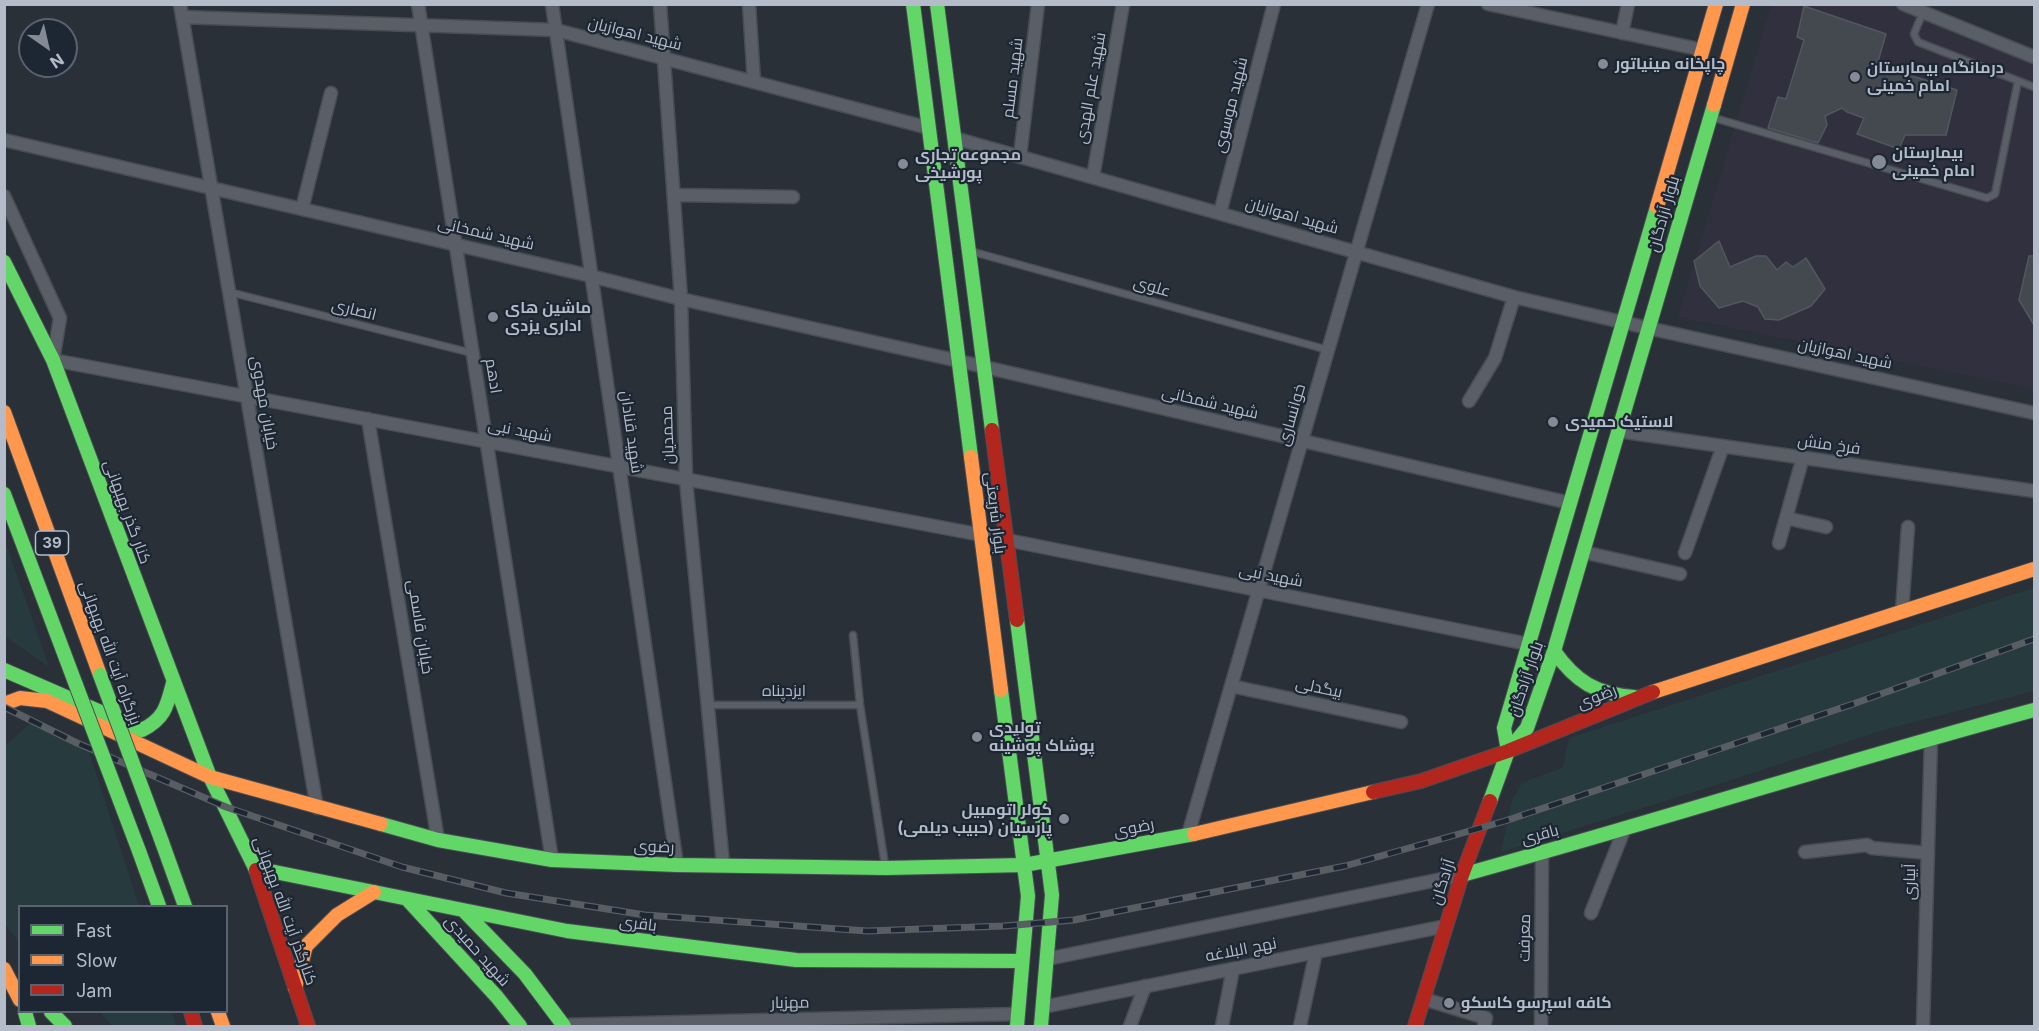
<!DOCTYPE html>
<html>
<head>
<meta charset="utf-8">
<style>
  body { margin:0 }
  #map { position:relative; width:2039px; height:1031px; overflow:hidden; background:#2a3038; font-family:Inter,sans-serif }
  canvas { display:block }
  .frame { position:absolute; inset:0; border:6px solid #b4bcc9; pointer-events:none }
  .legend { position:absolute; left:18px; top:905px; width:210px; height:108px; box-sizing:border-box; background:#1d2633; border:2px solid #59626f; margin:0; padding:8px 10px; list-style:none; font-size:18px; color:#b4bcc9 }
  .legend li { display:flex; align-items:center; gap:12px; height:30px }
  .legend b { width:30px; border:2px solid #59626f }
  .north { position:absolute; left:18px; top:18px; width:60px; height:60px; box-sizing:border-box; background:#1d2633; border:2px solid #59626f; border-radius:50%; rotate:146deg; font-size:16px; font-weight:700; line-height:24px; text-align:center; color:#b4bcc9 }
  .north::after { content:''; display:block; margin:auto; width:21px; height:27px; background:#848b96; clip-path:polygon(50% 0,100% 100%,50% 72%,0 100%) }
</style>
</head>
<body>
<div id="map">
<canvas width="2039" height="1031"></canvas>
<div class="frame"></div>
<ul class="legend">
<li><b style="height:8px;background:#63d668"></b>Fast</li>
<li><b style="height:8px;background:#ff974d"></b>Slow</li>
<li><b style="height:8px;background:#b3261e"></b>Jam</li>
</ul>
<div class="north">N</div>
</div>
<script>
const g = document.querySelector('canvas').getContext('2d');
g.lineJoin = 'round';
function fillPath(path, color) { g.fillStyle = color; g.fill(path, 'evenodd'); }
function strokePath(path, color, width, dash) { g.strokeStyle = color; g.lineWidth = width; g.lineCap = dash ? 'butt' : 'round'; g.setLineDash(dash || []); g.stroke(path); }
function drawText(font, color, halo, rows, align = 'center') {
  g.font = font + ' Inter,Cairo,sans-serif'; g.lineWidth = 4.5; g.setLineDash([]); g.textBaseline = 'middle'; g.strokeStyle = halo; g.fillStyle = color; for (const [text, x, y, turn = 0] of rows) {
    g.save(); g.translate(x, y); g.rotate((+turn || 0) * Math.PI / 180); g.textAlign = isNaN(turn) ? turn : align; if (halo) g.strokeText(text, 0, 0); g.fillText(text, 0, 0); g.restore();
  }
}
fillPath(new Path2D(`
  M1771 5H1891L2034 63V389L1678 317Z`), '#31303e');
fillPath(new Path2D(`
  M4 541H5L49 667 5 636Z
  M2034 588V691L1880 731 1710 787 1501 852 1512 800 1522 783 1563 767 1569 738Z
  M33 721 88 748 139 906H20L19 942 5 924 4 747Z
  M100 1012H172L176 1026H112Z`), '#273a3e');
const building = new Path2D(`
  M1804 6 1886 34 1877 65 1957 90 1946 135H1905L1899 149 1857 134 1864 118 1847 112 1842 108 1825 116 1827 125 1818 143 1768 128 1778 97 1786 99 1804 40 1797 37Z
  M1719 241 1730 267 1756 256H1766L1777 270 1786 262 1793 267 1806 258 1825 289 1811 306 1779 320 1765 319 1758 307 1743 301 1719 308 1700 286 1694 261Z
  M2029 256H2034V325L2019 300Z`);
fillPath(building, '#444950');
strokePath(building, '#52575f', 1.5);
const lane = new Path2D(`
  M1923 12 1914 34 1918 42 2034 87
  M1711 117 1987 198 1995 194 2018 81
  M970 251 1328 350
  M229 292 472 353
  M853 635 860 705 885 865
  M708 705H860`);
const street = new Path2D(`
  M180 4 317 808
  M418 4 552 860
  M552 4 677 865
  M660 4 681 299 686 480 723 864
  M749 4 754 82
  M1488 4 1703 50
  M1903 4 2034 57
  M182 17 556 30 929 128
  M1622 33 1628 4
  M954 138 1514 297 1648 328 2034 413
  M4 140 591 276 681 299 959 361 1570 503
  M1020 156 1038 4
  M1093 177 1123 4
  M675 195 793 197
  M4 196 60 318 53 360 982 535 1528 644
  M302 209 331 93
  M1220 213 1274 4
  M1469 401 1495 358 1514 297
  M368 419 438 840
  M1618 431 2034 491
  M1786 518 1826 527
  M1779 543 1803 457
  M1583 552 1680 574
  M1685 553 1723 446
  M1902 611 1908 527
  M1231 686 1401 722
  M1188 835 1428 4
  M1805 852 1867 845 1872 848 1928 853
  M1591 913 1624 830
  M1047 959 1462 875
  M1424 999 1486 1018 1484 1026
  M1043 1007 1446 926
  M562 1025 1018 1014
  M1130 1026 1145 986
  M1222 1026 1233 969
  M1300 1026 1316 952
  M1541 1026 1542 851
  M1923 1026 1931 738`);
const fast = new Path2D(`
  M913 4 971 457
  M937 4 992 430
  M4 262 53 360 210 777 256 870
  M4 494 76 685
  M1017 620 1052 895 1041 1026
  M1554 651C1576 682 1596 694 1634 697
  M4 670 142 730C165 718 167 706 173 683
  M1001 690 1028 896 1017 1026
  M1508 751 1504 728 1657 207
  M1490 801 1508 751 1527 728 1554 651 1714 105
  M381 824 438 840 552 860 677 865 886 868 1024 865 1194 834
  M162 842 185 906
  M139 851 159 906
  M255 868 567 931 796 960 1022 961
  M1462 875C1653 822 1842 762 2034 710
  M407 899 497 997 520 1026
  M463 910 525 974 564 1026
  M25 1012 29 1026
  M51 1012 65 1026`);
const slow = new Path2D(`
  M1714 105 1743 4
  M1657 207 1716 4
  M4 412 100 675
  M971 457 1001 690
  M1653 692 2034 569
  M4 704 20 698 47 701 210 777 381 824
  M1194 834 1373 792
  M4 969 20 1000
  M295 988 306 946 337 915 374 892
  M218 1012 223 1026`);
const jam = new Path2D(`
  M992 430 1017 620
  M1373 792 1421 781 1508 751 1653 692
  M256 870 308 1026
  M191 1012 195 1026
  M1415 1026 1462 875 1490 801`);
strokePath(lane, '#484c53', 9);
strokePath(street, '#484c53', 15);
strokePath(fast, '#484c53', 16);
strokePath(slow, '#484c53', 16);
strokePath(jam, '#484c53', 16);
strokePath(lane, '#5a5e66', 6);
strokePath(street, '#5a5e66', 12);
strokePath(fast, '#63d668', 14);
strokePath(slow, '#ff974d', 14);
strokePath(jam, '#b3261e', 14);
const rail = new Path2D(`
  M4 707 77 743 226 807 402 867 506 893 645 915 867 931 1004 926 1074 920 1345 866 1505 821 1853 704 2034 639`);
strokePath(rail, '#595d64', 7);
strokePath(rail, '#1d2633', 4.5, [14]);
const fastBridge = new Path2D(`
  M100 675 162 842
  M76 685 139 851`);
strokePath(fastBridge, '#474c53', 16, []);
strokePath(fastBridge, '#63d668', 14);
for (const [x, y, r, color] of [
  [1603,64,6,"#848b96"],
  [1855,77,6,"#848b96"],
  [1879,162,8,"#848b96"],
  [903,164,6,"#848b96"],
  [493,317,6,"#848b96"],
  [1553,422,6,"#848b96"],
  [977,737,6,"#848b96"],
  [1064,819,6,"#848b96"],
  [1449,1003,6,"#848b96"]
]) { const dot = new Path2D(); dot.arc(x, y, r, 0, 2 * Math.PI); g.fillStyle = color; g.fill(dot); strokePath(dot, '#1d2633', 2); }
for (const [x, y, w] of [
  [52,543,33]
]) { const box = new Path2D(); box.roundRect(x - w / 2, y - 12, w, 24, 4.5); g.fillStyle = '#1d2633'; g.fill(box); strokePath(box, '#b4bcc9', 1.5); }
drawText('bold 15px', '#b4bcc9', null, [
  ["39",52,543]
]);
drawText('16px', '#b4bcc9', '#1d2633', [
  ["شهید اهوازیان",635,34,14],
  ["شهید مسلم",1013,78,-83],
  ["شهید علم الهدی",1091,88,-80],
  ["شهید موسوی",1231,105,-76],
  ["بلوار آزادگان",1664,214,-74],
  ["شهید اهوازیان",1292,216,16],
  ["شهید شمخانی",486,234,13],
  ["علوی",1152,287,16],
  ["انصاری",354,310,14],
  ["شهید اهوازیان",1845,354,12],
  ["ادهم",493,376,81],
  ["خیابان مهدوی",264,403,80],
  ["شهید شمخانی",1210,403,13],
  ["خوانساری",1292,415,-74],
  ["شهید نبی",520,431,11],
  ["شهید قنادان",631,432,82],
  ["محمدیان",668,435,-92],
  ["فرخ منش",1829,445,8],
  ["کنار گذر بهبهانی",127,512,70],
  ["بلوار شریعتی",995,513,83],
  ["شهید نبی",1271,576,11],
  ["خیابان قاسمی",420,627,81],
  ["بزرگراه آیت الله بهبهانی",110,653,70],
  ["بلوار آزادگان",1526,679,-71],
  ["بیگدلی",1319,688,12],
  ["ایزدپناه",784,691],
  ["رضوی",1597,697,-22],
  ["رضوی",1134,828,-11],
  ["باقری",1540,835,-15],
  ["رضوی",654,847,2],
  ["آزادگان",1443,882,-72],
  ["آبیاری",1910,882,-89],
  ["کنارگذر آیت الله بهبهانی",285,911,70],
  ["باقری",638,924,7],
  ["معرفت",1525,938,-89],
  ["نهج البلاغه",1241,950,-11],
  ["شهید حمیدی",477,951,48],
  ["مهزیار",790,1003,-1]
]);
drawText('bold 16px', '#b4bcc9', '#1d2633', [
  ["چاپخانه مینیاتور",1615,64],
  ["درمانگاه بیمارستان",1867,68],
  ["امام خمینی",1867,86],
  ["بیمارستان",1892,153],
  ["امام خمینی",1892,171],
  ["مجموعه تجاری",915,155],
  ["پورشیخی",915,173],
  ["ماشین های",505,308],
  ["اداری یزدی",505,326],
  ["لاستیک حمیدی",1565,422],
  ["تولیدی",989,728],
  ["پوشاک پوشینه",989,746],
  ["کولر اتومبیل",1052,810,"right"],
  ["پارسیان (حبیب دیلمی)",1052,828,"right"],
  ["کافه اسپرسو کاسکو",1461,1003]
], 'left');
</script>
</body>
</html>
